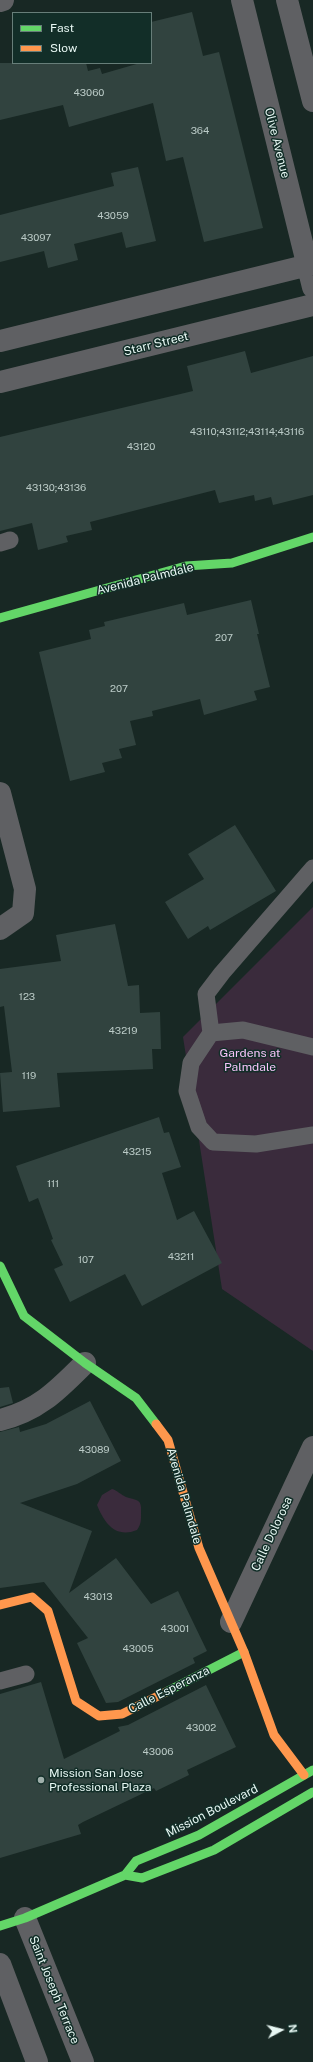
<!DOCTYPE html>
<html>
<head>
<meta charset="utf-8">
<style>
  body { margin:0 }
  #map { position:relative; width:313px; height:2062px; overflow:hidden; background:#182824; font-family:"Public Sans",sans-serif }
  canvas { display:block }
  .legend { position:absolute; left:12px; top:12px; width:140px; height:52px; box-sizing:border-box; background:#122e28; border:1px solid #677e79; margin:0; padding:5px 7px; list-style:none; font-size:12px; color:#e7f7f3 }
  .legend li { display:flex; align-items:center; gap:8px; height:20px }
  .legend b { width:20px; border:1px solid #677e79 }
  .north { position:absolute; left:261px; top:2010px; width:40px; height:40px; -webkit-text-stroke:3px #122e28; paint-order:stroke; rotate:83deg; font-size:11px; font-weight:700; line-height:16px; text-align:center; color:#e7f7f3 }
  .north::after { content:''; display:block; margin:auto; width:14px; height:18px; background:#e7f7f3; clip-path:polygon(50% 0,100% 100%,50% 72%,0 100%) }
</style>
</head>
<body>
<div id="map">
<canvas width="313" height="2062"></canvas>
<ul class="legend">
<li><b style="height:5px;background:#63d668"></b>Fast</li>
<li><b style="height:5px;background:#ff974d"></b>Slow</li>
</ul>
<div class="north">N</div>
</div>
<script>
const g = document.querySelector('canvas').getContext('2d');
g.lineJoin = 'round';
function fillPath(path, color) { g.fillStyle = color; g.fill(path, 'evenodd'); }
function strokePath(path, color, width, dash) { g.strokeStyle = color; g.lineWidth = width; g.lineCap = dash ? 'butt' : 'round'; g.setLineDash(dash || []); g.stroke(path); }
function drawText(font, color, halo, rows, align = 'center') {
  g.font = font + ' "Public Sans",sans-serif'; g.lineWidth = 3; g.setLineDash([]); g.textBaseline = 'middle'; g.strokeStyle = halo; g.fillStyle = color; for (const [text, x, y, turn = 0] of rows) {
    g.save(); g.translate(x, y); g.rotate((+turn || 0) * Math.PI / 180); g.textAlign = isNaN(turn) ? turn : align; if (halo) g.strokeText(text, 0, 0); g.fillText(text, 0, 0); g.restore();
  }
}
fillPath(new Path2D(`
  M313 907V1351L222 1289 183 1037Z
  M112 1489C117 1490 121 1495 126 1497 139 1501 142 1499 141 1515 141 1521 141 1524 137 1530 115 1539 104 1522 97 1505L102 1495Z`), '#3a2b3c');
fillPath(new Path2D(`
  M192 12 203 56 219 52 263 228 204 242 183 157 166 161 153 103 69 127 63 105 0 120V63H86L88 71 100 68 102 74 140 63H151V22Z
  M138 167 156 241 126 248 122 232 74 244 78 260 48 268 44 251 0 262V215L114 186 111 173Z
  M245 351 251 373 313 356V495L273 505 271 497 255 501 254 495 219 503 215 490 90 522 92 530 66 536 68 542 38 550 32 523 0 531V437L193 391 187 366Z
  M251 600 259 634H257L270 687 254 691 257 700 204 715 200 699 152 711 153 716 130 721 136 745 119 749 122 758 102 763 105 772 70 781 39 652 91 639 89 630 105 626 104 622 184 603 187 615Z
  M235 825 276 891 210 930 208 926 188 939 165 902 204 879 188 854Z
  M115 924 128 986 139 985 140 1013 160 1012 161 1049H152L153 1069 57 1073 60 1107 3 1112 0 1073 12 1072 4 1006 0 1007V969L61 961 56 935Z
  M159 1117 164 1133 169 1132 181 1167 162 1173 177 1220 194 1211 222 1263 142 1306 125 1274 70 1302 54 1269 63 1265 51 1240 53 1239 38 1198 29 1202 16 1166Z
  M9 1387 13 1403 0 1407V1388Z
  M90 1401 121 1461 77 1484 20 1503 92 1531 69 1593 116 1558 151 1604 178 1591 207 1651 193 1658 195 1663 118 1702 106 1703 77 1643 88 1638 44 1582 0 1588V1432L19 1427 20 1432 46 1424Z
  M41 1682 64 1759 120 1731 118 1727 128 1725 206 1685 236 1747 187 1770 189 1775 156 1791 154 1788 83 1822 78 1825 81 1834 0 1858V1694Z`), '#31433f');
strokePath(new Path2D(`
  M0 543 10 540
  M211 1033 206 994 222 973 313 868
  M313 1047 243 1030 211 1033 191 1063 187 1091 199 1127 213 1142 256 1144 313 1135
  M0 1681 26 1674`), '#5f6063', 17);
strokePath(new Path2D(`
  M242 0 313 287
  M287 0 313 101
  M0 1 3 0
  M0 341 313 264
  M0 382 313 305
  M0 793 25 889 23 913 0 929
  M0 1420C38 1411 58 1390 85 1363
  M231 1622 313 1447
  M25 1918 83 2062
  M0 1964 37 2062`), '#5f6063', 22);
strokePath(new Path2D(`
  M0 618 186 566 232 563 313 537
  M0 1266 24 1316 85 1363 136 1398 156 1424
  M166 1692 244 1652
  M125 1875 142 1878 214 1850 313 1792
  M0 1926 25 1918 125 1875 136 1861 199 1835 313 1770`), '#63d668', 9);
strokePath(new Path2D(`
  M156 1424 168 1440 199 1548 244 1652 274 1735 304 1775
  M0 1605 32 1597 48 1611 76 1701 99 1716 122 1714 166 1692`), '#ff974d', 9);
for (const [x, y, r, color] of [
  [41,1780,4,"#9fafab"]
]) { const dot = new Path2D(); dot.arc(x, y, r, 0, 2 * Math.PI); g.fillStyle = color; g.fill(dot); strokePath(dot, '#122e28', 1.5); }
drawText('10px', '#bacac6', null, [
  ["43060",89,93],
  ["364",200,131],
  ["43059",113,216],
  ["43097",36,238],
  ["43110;43112;43114;43116",247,432],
  ["43120",141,447],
  ["43130;43136",56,488],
  ["207",224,638],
  ["207",119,689],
  ["123",27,997],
  ["43219",123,1031],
  ["119",29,1076],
  ["43215",137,1152],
  ["111",53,1184],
  ["43211",181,1257],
  ["107",86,1260],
  ["43089",94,1450],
  ["43013",98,1597],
  ["43001",175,1629],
  ["43005",138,1649],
  ["43002",201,1728],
  ["43006",158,1752]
]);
drawText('12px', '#e7f7f3', '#122e28', [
  ["Olive Avenue",277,143,76],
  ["Starr Street",156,344,-14],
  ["Avenida Palmdale",145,579,-14],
  ["Avenida Palmdale",184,1496,74],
  ["Calle Dolorosa",272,1534,-65],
  ["Calle Esperanza",169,1690,-27],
  ["Mission Boulevard",212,1811,-27],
  ["Saint Joseph Terrace",54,1990,68]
]);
drawText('12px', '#f7c3fa', '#122e28', [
  ["Gardens at",250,1053],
  ["Palmdale",250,1067]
]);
drawText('12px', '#e7f7f3', '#122e28', [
  ["Mission San Jose",49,1773],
  ["Professional Plaza",49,1787]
], 'left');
</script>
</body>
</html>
